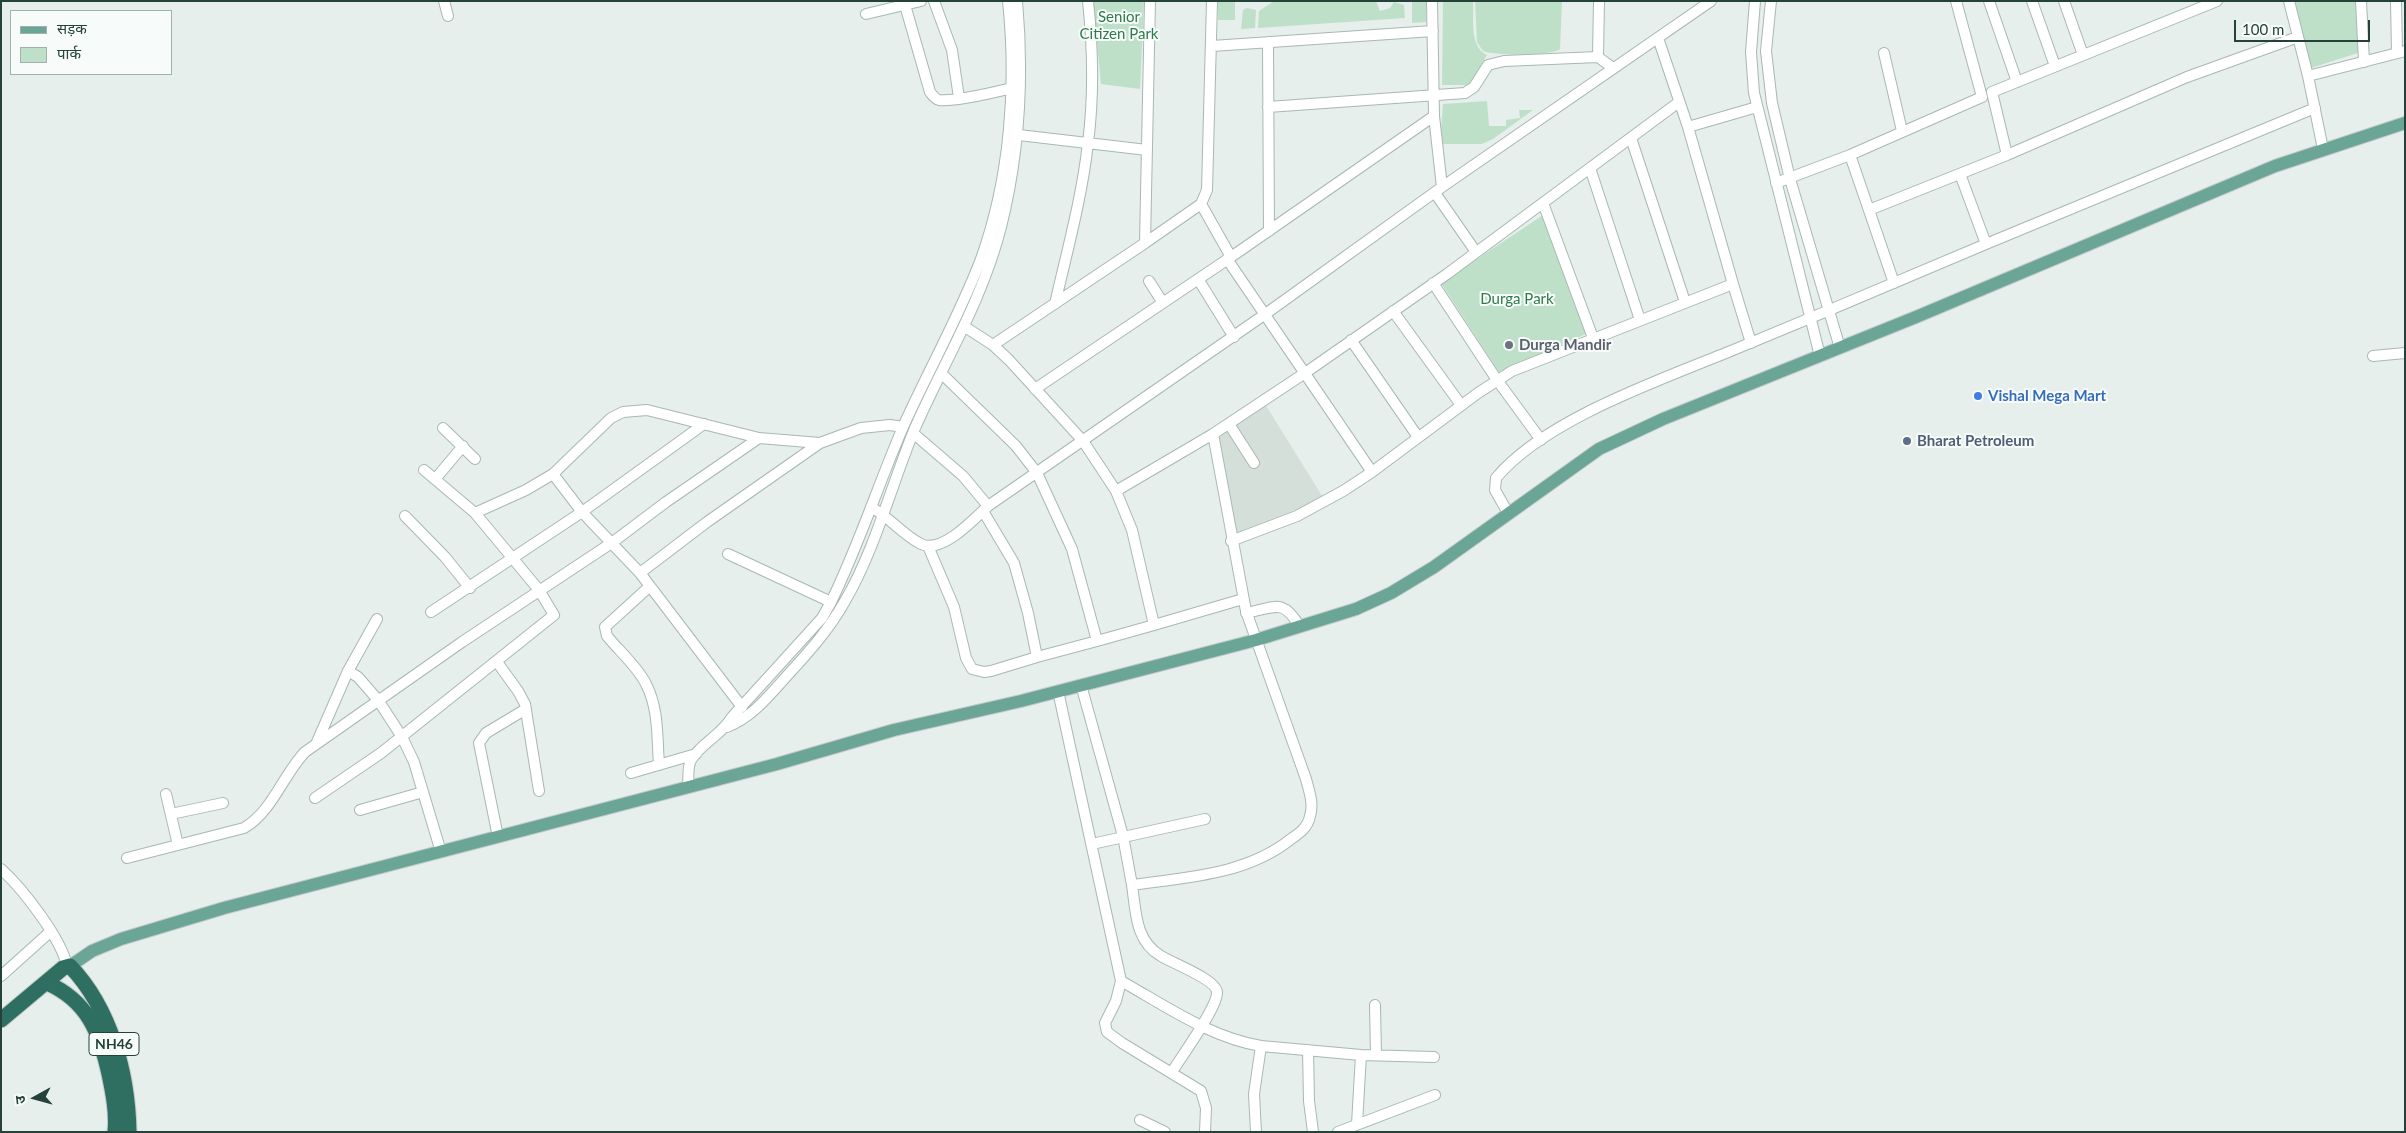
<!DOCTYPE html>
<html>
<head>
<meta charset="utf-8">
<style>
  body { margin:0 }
  #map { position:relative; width:2406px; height:1133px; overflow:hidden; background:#e6efeb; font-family:Lato,"Noto Sans Devanagari",sans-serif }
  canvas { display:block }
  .frame { position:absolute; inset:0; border:2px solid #24423a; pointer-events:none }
  .legend { position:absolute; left:10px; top:10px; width:162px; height:65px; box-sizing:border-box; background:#f7fbf9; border:1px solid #a3b1ad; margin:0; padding:6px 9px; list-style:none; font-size:15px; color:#24423a }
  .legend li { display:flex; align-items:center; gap:10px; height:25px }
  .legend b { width:25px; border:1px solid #a3b1ad }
  .north { position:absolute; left:10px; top:1073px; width:50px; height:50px; -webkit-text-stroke:4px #f7fbf9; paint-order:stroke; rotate:263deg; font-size:14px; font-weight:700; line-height:20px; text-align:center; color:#24423a }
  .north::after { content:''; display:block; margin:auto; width:18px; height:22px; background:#24423a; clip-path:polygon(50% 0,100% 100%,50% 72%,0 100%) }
  .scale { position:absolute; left:2234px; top:20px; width:136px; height:22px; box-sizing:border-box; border:2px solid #24423a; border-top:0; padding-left:6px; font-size:15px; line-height:18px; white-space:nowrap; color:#24423a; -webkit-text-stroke:4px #f7fbf9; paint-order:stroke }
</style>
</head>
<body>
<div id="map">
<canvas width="2406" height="1133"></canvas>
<div class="frame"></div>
<ul class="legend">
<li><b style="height:6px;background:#6aa596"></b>सड़क</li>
<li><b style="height:14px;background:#bfe0c8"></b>पार्क</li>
</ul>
<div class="north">उ</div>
<div class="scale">100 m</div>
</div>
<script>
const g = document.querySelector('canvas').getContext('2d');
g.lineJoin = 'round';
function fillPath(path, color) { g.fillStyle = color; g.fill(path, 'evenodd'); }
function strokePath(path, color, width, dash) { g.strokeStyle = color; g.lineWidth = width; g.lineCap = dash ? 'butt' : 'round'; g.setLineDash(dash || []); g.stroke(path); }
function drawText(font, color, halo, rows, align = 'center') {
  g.font = font + ' Lato,sans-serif'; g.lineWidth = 4; g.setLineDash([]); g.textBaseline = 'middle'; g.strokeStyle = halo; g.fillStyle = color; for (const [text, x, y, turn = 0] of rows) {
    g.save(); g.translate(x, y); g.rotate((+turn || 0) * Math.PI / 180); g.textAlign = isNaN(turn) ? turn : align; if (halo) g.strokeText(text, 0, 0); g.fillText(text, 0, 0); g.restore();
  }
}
fillPath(new Path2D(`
  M1265 404 1324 499 1234 534 1218 435Z`), '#d4dfda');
fillPath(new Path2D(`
  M1093 1H1144L1140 89 1101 84Z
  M1218 1H1235V20H1218Z
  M1274 1H1376L1380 11 1390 8 1394 2 1404 5 1405 18 1258 28 1259 11Z
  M1412 1H1426V22L1412 23Z
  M1443 1H1473C1474 18 1469 47 1487 55L1470 85H1442Z
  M1475 1H1562L1560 49C1551 56 1494 56 1483 51L1477 42Z
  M2293 1H2358L2361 52 2311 68Z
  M1247 8 1256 10 1255 28 1241 29 1243 10Z
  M1487 101 1489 126H1506V120L1520 118 1519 110H1533L1493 139 1482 144H1440L1443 104Z
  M1546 213 1588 333 1499 372 1441 283Z`), '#bfe0c8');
const minor = new Path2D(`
  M444 1 448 16
  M934 1 952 50 959 98
  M1432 1 1434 116
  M1755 1 1751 52 1754 93 1820 356
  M1771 1 1766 51 1772 103 1790 179 1840 348
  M1989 1 2017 82
  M2032 1 2055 66
  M2064 1 2083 55
  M2217 1 1992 92 2007 155 2187 77 2298 37
  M2289 1 2308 76 2323 149
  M2361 1 2364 62
  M2396 1 2397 53
  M905 5 930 92C933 96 935 99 939 100 956 102 995 92 1012 88
  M866 14 921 1
  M1658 38 1688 127 1757 107
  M1268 42 1269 231
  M1212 46 1433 31
  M1884 53 1902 131
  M1598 57 1599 1
  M2308 76 2405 51
  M1268 107 1465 93 1474 87 1488 65 1504 61 1598 57 1613 68
  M1019 135 1147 150
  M1631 138 1685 302
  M1850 155 1894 283
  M1590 168 1640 320
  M1776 183 1850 155 1982 97 1956 1
  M1435 193 1476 252
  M1543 203 1593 338
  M1869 210 2007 155
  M1145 243 1201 204 1207 190 1212 1
  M1986 244 2315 108
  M1231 257 1434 116 1442 187
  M1227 259 1372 472
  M1198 279 1234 337
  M1149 281 1163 303
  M1433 283 1497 380 1541 440
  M1733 284 1751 343
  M1055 304C1067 251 1082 197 1088 143 1094 96 1093 48 1088 1
  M1393 311 1461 405
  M965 327 993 345 1009 360 1083 441 1116 491 1132 530 1154 625 1243 599
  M1351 340 1418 437
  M993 345 1145 243 1150 1
  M2373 356 2405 353
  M942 374 1016 446 1037 473 1072 549 1097 641 1154 625
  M1035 389 1231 257 1201 204
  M1229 424 1254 463
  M443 428 475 459
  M913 433 963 476 988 506
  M553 474 582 512 640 573 742 707
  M436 478 463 446
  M1116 491 1213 434
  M871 507C889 517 903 535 921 544 942 554 973 520 988 506L1264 315 1442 187 1711 1
  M983 511 1014 563 1028 613 1037 657 1097 641
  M475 513 526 490 553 474 611 418 623 412 647 410 759 438 820 443
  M1508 513 1495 490 1496 478C1546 418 1666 378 1738 348 1821 314 1903 279 1986 244L1960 174
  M405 516 445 557 470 588
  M1231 541 1297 516 1343 491 1372 472 1478 393 1512 371 1733 284 1688 127
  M928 546 954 607 966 658 972 669 984 672 991 671 1037 657
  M728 554 831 602
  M640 573 707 522 820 443 861 428 890 425 903 427
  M650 586 605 627 607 636C619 651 638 667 646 684 659 709 657 739 659 765
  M431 612 582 512 704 424
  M1246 613C1276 607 1283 598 1300 627
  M497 662 518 691 525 704 539 791
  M348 671 358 677 378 700 402 737 414 762 441 852
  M1081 685 1123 836 1132 885
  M1058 691 1121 981
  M727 727C751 718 768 697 785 678 807 654 829 630 845 601 875 550 892 483 915 428 945 360 982 301 1001 227 1020 151 1024 78 1017 1
  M317 742 348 671 377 619
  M631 773 696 754
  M688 787C689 779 687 767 691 760 701 743 722 735 732 717L822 618 831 602C859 545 878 485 903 427 928 371 959 317 981 259 1010 178 1017 86 1008 1
  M166 794 178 845
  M315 798 381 753 554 615 539 590 475 513 424 470
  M360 810 423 792
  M171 814 223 803
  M498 837 479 743 486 733 526 709
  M1092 844 1205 819
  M127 858 244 828C272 812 283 775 305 752L462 642 613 542 666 502 759 438
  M1 869C23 889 61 938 67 966
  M1 976 50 932
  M1375 1005 1376 1055
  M1308 1050 1309 1101 1313 1132
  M1172 1072C1181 1057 1217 1008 1217 993 1218 980 1172 963 1161 956 1135 941 1136 912 1132 885 1187 877 1246 875 1291 839 1300 833 1308 827 1310 816 1314 804 1309 791 1306 779L1246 611 1213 434 1305 373 1447 274 1679 102
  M1140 1120 1165 1132
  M1357 1124 1361 1055
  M1205 1132 1206 1108 1201 1091 1122 1043 1107 1032 1105 1023 1116 1001 1121 981C1166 1006 1209 1037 1261 1046
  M1256 1132 1254 1094 1261 1046 1361 1055 1434 1057
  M1338 1132 1435 1095`);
const major = new Path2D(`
  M70 966 92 951 121 939 224 908 777 764 894 730 1021 701 1256 640 1356 609 1391 593 1434 567 1599 449 1663 419 1916 317 2275 166 2405 123`);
const highway = new Path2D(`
  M47 983C88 1001 100 1033 109 1074 113 1093 117 1113 115 1132
  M1 1020 63 968 70 966C111 1009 128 1074 129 1132`);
strokePath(minor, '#a8b8b2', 12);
strokePath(major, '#c2cac8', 14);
strokePath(highway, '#c2cac8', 17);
strokePath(minor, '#fff', 10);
strokePath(major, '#6aa596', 12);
strokePath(highway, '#2f6f62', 15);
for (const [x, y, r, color] of [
  [1509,345,5,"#6b7280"],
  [1978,396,5,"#3f7fe0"],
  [1907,441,5,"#5c6f8a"]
]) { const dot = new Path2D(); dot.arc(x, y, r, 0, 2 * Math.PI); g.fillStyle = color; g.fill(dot); strokePath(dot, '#f7fbf9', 2); }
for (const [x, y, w] of [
  [114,1044,50]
]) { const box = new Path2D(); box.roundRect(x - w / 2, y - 11.5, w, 23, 4); g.fillStyle = '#f7fbf9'; g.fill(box); strokePath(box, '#24423a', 1); }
drawText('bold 14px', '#24423a', null, [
  ["NH46",114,1044]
]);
drawText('15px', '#2d7a4b', '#f7fbf9', [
  ["Senior",1119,17],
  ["Citizen Park",1119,34],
  ["Durga Park",1517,299]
]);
drawText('bold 15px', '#5b616d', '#f7fbf9', [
  ["Durga Mandir",1519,345]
], 'left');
drawText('bold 15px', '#366cbe', '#f7fbf9', [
  ["Vishal Mega Mart",1988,396]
], 'left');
drawText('bold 15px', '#4e5e75', '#f7fbf9', [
  ["Bharat Petroleum",1917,441]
], 'left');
</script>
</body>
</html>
